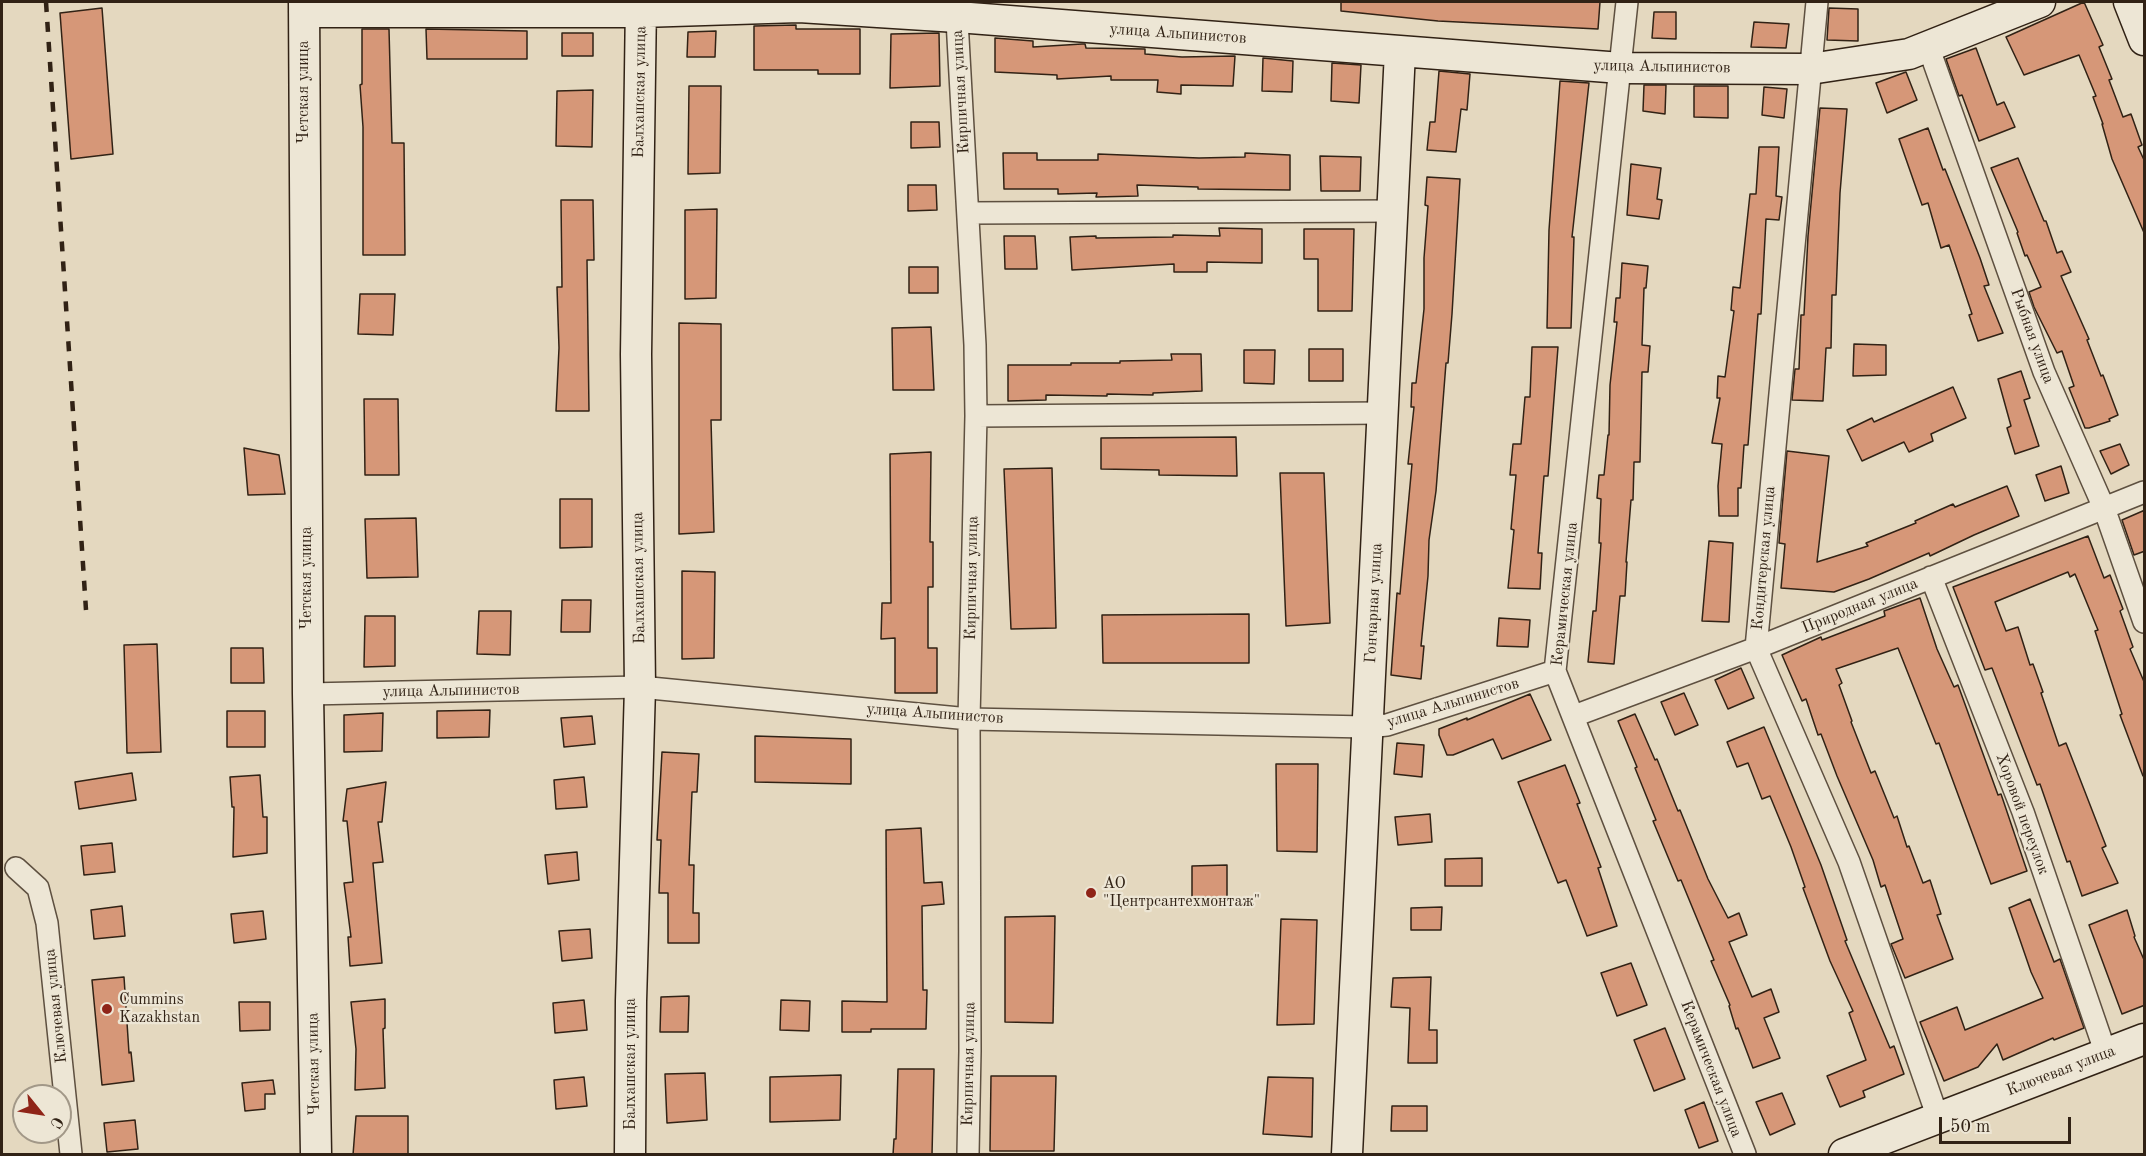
<!DOCTYPE html>
<html>
<head>
<meta charset="utf-8">
<style>
  body { margin:0 }
  #map { position:relative; width:2146px; height:1156px; overflow:hidden; background:#e4d8bf; font-family:"Old Standard TT",serif }
  canvas { display:block }
  .frame { position:absolute; inset:0; border:3px solid #312215; pointer-events:none }
  .north { position:absolute; left:12px; top:1084px; width:60px; height:60px; box-sizing:border-box; background:#ede6d5; border:2px solid #a29888; border-radius:50%; rotate:120deg; font-size:16px; font-weight:700; line-height:24px; text-align:center; color:#312215 }
  .north::after { content:''; display:block; margin:auto; width:21px; height:27px; background:#8f2418; clip-path:polygon(50% 0,100% 100%,50% 72%,0 100%) }
  .scale { position:absolute; left:1939px; top:1117px; width:132px; height:27px; box-sizing:border-box; border:3px solid #312215; border-top:0; padding-left:8px; font-size:18px; line-height:21px; white-space:nowrap; color:#312215; -webkit-text-stroke:4px #ede6d5; paint-order:stroke }
</style>
</head>
<body>
<div id="map">
<canvas width="2146" height="1156"></canvas>
<div class="frame"></div>
<div class="north">С</div>
<div class="scale">50 m</div>
</div>
<script>
const g = document.querySelector('canvas').getContext('2d');
g.lineJoin = 'round';
function fillPath(path, color) { g.fillStyle = color; g.fill(path, 'evenodd'); }
function strokePath(path, color, width, dash) { g.strokeStyle = color; g.lineWidth = width; g.lineCap = dash ? 'butt' : 'round'; g.setLineDash(dash || []); g.stroke(path); }
function drawText(font, color, halo, rows, align = 'center') {
  g.font = font + ' "Old Standard TT",serif'; g.lineWidth = 4.5; g.setLineDash([]); g.textBaseline = 'middle'; g.strokeStyle = halo; g.fillStyle = color; for (const [text, x, y, turn = 0] of rows) {
    g.save(); g.translate(x, y); g.rotate((+turn || 0) * Math.PI / 180); g.textAlign = isNaN(turn) ? turn : align; if (halo) g.strokeText(text, 0, 0); g.fillText(text, 0, 0); g.restore();
  }
}
const building = new Path2D(`
  M1341 2H1600L1598 29 1438 21 1341 11Z
  M2084 2 2103 45 2099 47 2112 79 2109 80 2123 117 2131 114 2142 145 2138 147 2145 162V235L2112 159 2102 124H2103L2093 97 2096 96 2079 55 2024 75 2006 37Z
  M102 8 113 154 71 159 60 13Z
  M1829 8 1858 9V41L1827 40Z
  M1654 12H1676V39L1652 38Z
  M1754 22 1789 24 1786 48 1751 47Z
  M796 25V29H860V74H818V70H754V26Z
  M362 29H389L392 143H404L405 255H363V127L360 85 362 84Z
  M426 29 527 31V59H427Z
  M716 31 715 57H687L688 32Z
  M562 33H593V56H562Z
  M939 33 940 86 890 88 891 34Z
  M995 38 1033 41V47L1082 44H1085L1086 48 1145 49V54L1182 57 1235 56 1233 86 1181 85V94L1157 92 1158 80H1111V76L1057 79V75L995 72Z
  M1976 48 1997 105 2004 102 2015 127 1979 141 1962 95 1959 96 1946 59Z
  M1263 58 1293 61 1292 92 1262 91Z
  M1332 63 1361 65 1359 103 1331 101Z
  M1439 71 1470 74 1467 110 1461 109 1456 152 1427 150 1430 122H1435Z
  M1906 72 1917 100 1887 113 1876 83Z
  M1560 81 1589 83 1572 237H1574L1571 328H1547L1549 230Z
  M1644 85H1666L1665 114 1643 111Z
  M689 86H721L720 173 688 174Z
  M1694 86H1728V118L1694 117Z
  M1764 87 1787 89 1784 118 1762 115Z
  M593 90 592 147 556 146 557 91Z
  M1820 108 1847 109 1840 193 1836 295H1832L1831 348H1826L1823 401 1792 400 1795 369H1799L1801 315H1804L1808 236Z
  M911 122H939L940 147 911 148Z
  M1928 128 1943 170 1945 169 1980 258 1989 285 1984 286 2003 333 1978 341 1969 315 1972 314 1949 245 1941 248 1928 203 1922 205 1899 139Z
  M1759 147H1779L1776 196 1782 197 1779 220 1766 219 1761 314H1758L1748 445H1744L1741 488H1738V516H1719L1718 486 1722 444 1712 443 1720 398H1717L1718 376 1725 377 1734 311 1731 310 1733 287 1740 288 1750 194H1756Z
  M1003 153H1037V160H1098V154L1199 158 1245 157V153L1290 155V190L1198 189V187L1137 185 1138 196 1096 197 1097 193 1058 194V189H1004Z
  M1320 156 1361 157 1360 191H1321Z
  M2018 158 2044 221H2046L2057 253 2062 251 2071 272 2061 276 2089 339 2087 340 2101 376 2103 375 2118 415 2109 419 2110 421 2089 428H2085L2069 388 2074 386 2062 351 2057 353 2034 307 2029 292 2041 287 2027 255 2025 256 2017 233 2018 232 1991 168Z
  M1631 164 1661 168 1657 199 1662 200 1659 219 1627 215Z
  M1427 177 1460 179 1452 314 1448 363H1446L1436 491 1429 540 1428 576 1421 646H1424L1421 679 1391 675 1397 593 1400 594 1412 464H1408L1414 407H1411L1412 383H1416L1424 309V258L1428 206 1425 205Z
  M908 185H936L937 210 908 211Z
  M561 200H593L594 260H587L589 411H556L559 348 557 287H562Z
  M717 209 716 298 685 299V210Z
  M1219 228 1262 229V263L1207 262V272H1174V264L1072 270 1070 237 1096 236V238L1173 237V235L1220 236Z
  M1304 229H1354L1352 311H1318V259H1304Z
  M1004 236H1035L1037 269H1005Z
  M1622 263 1648 266 1646 288H1644L1642 345 1650 346 1648 372H1642L1640 462H1634L1633 500H1631L1626 562H1627L1625 596H1620L1614 664 1588 662 1593 611H1596L1601 543H1599L1601 499 1597 498 1599 475H1604L1608 435H1609L1610 385 1617 322H1614L1616 298H1620Z
  M909 267H938V293H909Z
  M360 294H395L393 335 358 334Z
  M679 323 721 324V420H711L714 532 679 534Z
  M931 327 934 390H893L892 328Z
  M1854 344 1886 345V375L1853 376Z
  M1532 347H1558L1548 476H1544L1538 553H1542L1540 589 1508 588 1514 530 1511 529 1516 475H1510L1513 444H1521L1525 397H1530Z
  M1309 349H1343V381H1309Z
  M1244 350H1275L1274 384 1244 383Z
  M1171 354H1201L1202 391 1153 393V395L1107 394V396L1046 395V400L1008 401V365H1071V363H1120V361L1172 360Z
  M2021 371 2030 398 2024 400 2039 446 2015 454 2007 428 2011 426 1998 379Z
  M1953 387 1966 418 1931 434 1933 441 1909 452 1904 442 1862 461 1847 430 1872 418 1874 422Z
  M364 399H398L399 475H365Z
  M1236 437 1237 476 1159 475V470L1101 469V438Z
  M2120 444 2129 465 2111 474 2100 451Z
  M244 448 279 455 285 494 248 495Z
  M1787 451 1829 456 1817 562 1868 546 1866 543 1916 523 1915 521 1953 504 1955 507 2007 486 2019 516 1974 535 1930 556 1929 553 1869 579 1834 592 1781 588 1785 544 1779 543Z
  M931 452 930 542H933V587H928V648H937V693H895V638L881 639 882 603H891L890 454Z
  M2061 466 2069 493 2045 501 2036 475Z
  M1052 468 1056 628 1011 629 1004 469Z
  M1280 473H1324L1330 623 1286 626Z
  M560 499H592V547L560 548Z
  M2145 510V551L2134 555 2122 520Z
  M416 518 418 577 367 578 365 519Z
  M2088 536 2104 578 2110 575 2123 609 2120 611 2133 647 2130 649 2145 684V776H2143L2120 715 2122 714 2095 631 2098 630 2075 574 2070 577 2068 572 1995 602 2006 631 2018 627 2030 665 2033 664 2043 692 2041 693 2059 746 2066 743 2106 846 2102 848 2118 883 2082 896 2070 861 2067 862 2040 784 2037 785 1992 668 1985 670 1953 587Z
  M1709 541 1733 543 1729 622 1702 621Z
  M682 571 715 572 714 658 682 659Z
  M1920 598 1937 649 1954 687 1958 685 1998 795 2001 794 2027 871 1991 884 1939 743 1936 744 1898 648 1836 669 1842 683 1839 685 1852 721 1851 722 1871 773 1875 771 1894 818 1897 816 1907 847 1909 846 1923 883 1930 880 1941 914 1937 915 1953 959 1905 978 1891 944 1903 939 1885 885 1881 887 1873 860 1837 776 1821 734 1818 735 1806 699 1802 701 1782 655 1821 637 1822 640 1885 616 1884 611Z
  M562 600H591L590 632H561Z
  M479 611H511L510 655 477 654Z
  M1249 614V663H1103L1102 615Z
  M365 616H395V666L364 667Z
  M1499 618 1530 620 1528 647 1497 646Z
  M157 644 161 752 127 753 124 645Z
  M231 648H263L264 683H231Z
  M1741 668 1754 698 1728 709 1715 680Z
  M1684 693 1698 725 1675 735 1661 702Z
  M1530 694 1551 740 1502 759 1493 739 1453 755H1447L1439 735V729L1467 718V720Z
  M490 710 489 737 437 738V711Z
  M227 711H265V747H227Z
  M383 713 382 751 344 752V715Z
  M1635 714 1655 760 1657 759 1678 811 1680 810 1708 879 1728 918 1739 913 1747 935 1729 942 1752 997 1771 989 1779 1012 1764 1018 1780 1058 1753 1068 1738 1028 1736 1029 1729 1006 1730 1005 1711 961 1714 960 1681 880 1678 881 1653 821 1656 820 1635 768 1637 767 1618 721Z
  M592 716 595 744 564 747 561 718Z
  M1764 727 1821 865 1847 940 1845 941 1890 1048 1894 1046 1904 1074 1863 1091 1865 1097 1840 1107 1827 1076 1866 1060 1849 1013 1853 1011 1830 961 1803 888 1805 887 1791 847 1770 796 1762 799 1748 763 1737 767 1727 742Z
  M755 736 851 739V784L755 782Z
  M1397 743 1424 745 1422 777 1394 774Z
  M662 752 699 754 697 792H692L689 865H694L693 913H699V943H668V893H659L661 840H657Z
  M1276 764H1318L1317 852 1277 851Z
  M1565 765 1580 803 1577 804 1601 867 1598 868 1617 926 1587 936 1566 880 1558 883 1518 782Z
  M132 773 136 800 79 809 75 782Z
  M260 775 263 817H267V853L233 857 234 807H232L230 777Z
  M584 777 587 807 556 809 554 780Z
  M386 782 382 822H378L383 862 373 863 382 963 350 966 348 937H351L344 883 353 882 347 821H343L347 789Z
  M1430 814 1432 842 1398 845 1395 817Z
  M921 828 924 883 942 882 944 904 922 906 923 990H927L926 1029H871V1032H842V1001L887 1002 886 830Z
  M112 843 115 872 84 875 81 846Z
  M577 852 579 880 548 884 545 855Z
  M1482 858V886H1445V859Z
  M1227 865V898L1192 897V866Z
  M2030 899 2054 962 2060 959 2084 1028 2054 1040 2053 1038 2003 1060 1997 1044 1978 1067 1944 1081 1920 1022 1957 1007 1965 1030 2043 998 2031 972 2009 908Z
  M122 906 125 936 94 939 91 910Z
  M1442 907 1441 930H1411V908Z
  M2127 910 2135 936 2134 937 2145 962V1005L2122 1014 2089 925Z
  M263 911 266 939 234 943 231 914Z
  M1055 916 1053 1023 1005 1022V917Z
  M1281 919 1317 920 1314 1024 1277 1025Z
  M590 929 592 958 562 961 559 931Z
  M1631 963 1647 1005 1617 1016 1601 973Z
  M124 977 129 1053 131 1052 134 1081 102 1085 92 980Z
  M1431 977 1429 1030H1437V1063H1408L1410 1008 1391 1007 1393 978Z
  M689 996 688 1032H660L661 997Z
  M385 999V1028L383 1029 385 1088 355 1090 356 1049 351 1002Z
  M584 1000 587 1030 555 1033 553 1003Z
  M781 1000 810 1001 809 1031 780 1030Z
  M239 1002H270V1030L240 1031Z
  M1665 1028 1685 1079 1654 1091 1634 1040Z
  M898 1069H934L932 1155H893L894 1139H896Z
  M705 1073 707 1120 667 1123 665 1074Z
  M841 1075 840 1120 770 1122V1077Z
  M991 1076H1056L1054 1151H990Z
  M584 1077 587 1106 556 1109 554 1080Z
  M1268 1077 1313 1078 1312 1137 1263 1134Z
  M273 1080 275 1094H265V1109L245 1111 242 1083Z
  M1782 1093 1795 1124 1770 1135 1756 1102Z
  M1704 1102 1718 1141 1699 1148 1685 1110Z
  M1392 1106H1427V1131H1391Z
  M356 1116H408V1155H353Z
  M135 1120 138 1149 107 1152 104 1123Z`);
fillPath(building, '#d69778');
strokePath(building, '#312215', 1.5);
const street = new Path2D(`
  M956 2 975 345 976 416 969 719 970 1051 968 1154
  M1627 2 1555 671 1745 1154
  M1817 2 1756 648 1849 862 1938 1118
  M1928 46 2044 372 2104 508 2144 622
  M968 213 1393 211
  M976 416 1384 413
  M1931 577 2023 812 2106 1054
  M308 694 640 687 969 719 1367 727 1387 725 1555 671
  M1574 716 1756 648 2144 492
  M16 868 38 888 47 923 71 1154`);
const secondary = new Path2D(`
  M304 2 308 694 316 1154
  M2129 2 2144 40
  M304 12H641L799 7 957 17 1621 68 1810 69 1909 54 2040 2
  M630 1154 631 1001 640 687 636 354 641 2
  M1347 1154 1400 51
  M1844 1154 2144 1039`);
strokePath(street, '#5e5040', 24);
strokePath(secondary, '#312215', 33);
strokePath(street, '#ede6d5', 21);
strokePath(secondary, '#ede6d5', 30);
strokePath(new Path2D(`
  M46 2 86 610`), '#312215', 4.5, [10, 10]);
for (const [x, y, r, color] of [
  [1091,893,6,"#8f2418"],
  [107,1009,6,"#8f2418"]
]) { const dot = new Path2D(); dot.arc(x, y, r, 0, 2 * Math.PI); g.fillStyle = color; g.fill(dot); strokePath(dot, '#ede6d5', 2); }
drawText('16px', '#312215', '#ede6d5', [
  ["улица Альпинистов",1178,34,4],
  ["улица Альпинистов",1662,67,1],
  ["Четская улица",304,92,-90],
  ["Балхашская улица",640,92,-89],
  ["Кирпичная улица",961,92,-93],
  ["Рыбная улица",2032,336,70],
  ["Кондитерская улица",1764,558,-85],
  ["Четская улица",307,578,-90],
  ["Балхашская улица",639,578,-91],
  ["Кирпичная улица",972,578,-89],
  ["Керамическая улица",1565,594,-84],
  ["Гончарная улица",1374,603,-87],
  ["Природная улица",1860,606,-22],
  ["улица Альпинистов",451,691,-1],
  ["улица Альпинистов",1453,703,-17],
  ["улица Альпинистов",935,714,4],
  ["Хоровой переулок",2022,814,70],
  ["Ключевая улица",56,1006,-96],
  ["Четская улица",314,1064,-91],
  ["Балхашская улица",631,1064,-90],
  ["Кирпичная улица",969,1064,-89],
  ["Керамическая улица",1711,1069,69],
  ["Ключевая улица",2061,1071,-21]
]);
drawText('16px', '#312215', '#ede6d5', [
  ["АО",1103,884],
  ["\"Центрсантехмонтаж\"",1103,902],
  ["Cummins",119,1000],
  ["Kazakhstan",119,1018]
], 'left');
</script>
</body>
</html>
